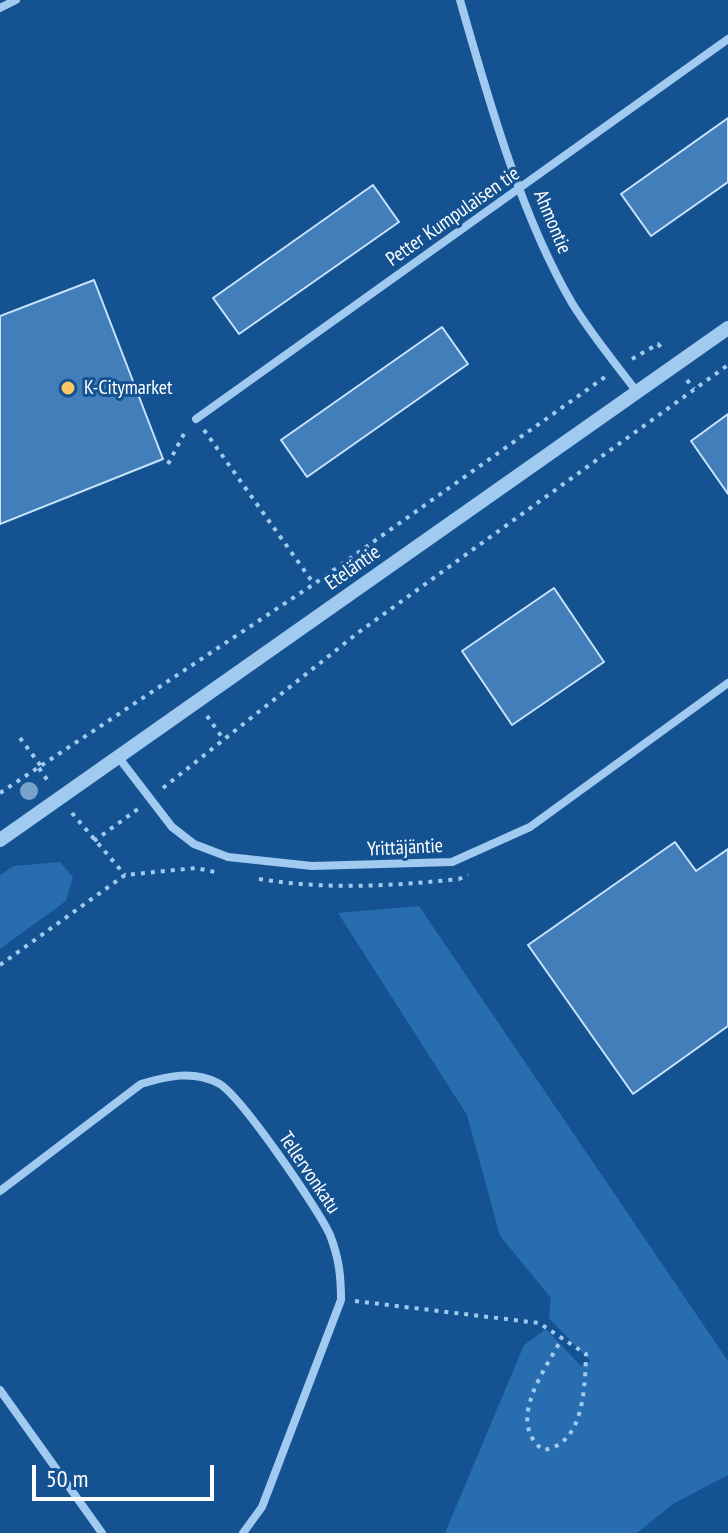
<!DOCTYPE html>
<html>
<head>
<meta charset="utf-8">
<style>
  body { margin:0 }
  #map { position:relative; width:728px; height:1533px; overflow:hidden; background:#145291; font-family:"PT Sans Narrow",sans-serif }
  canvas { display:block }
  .scale { position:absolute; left:32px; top:1465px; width:182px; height:36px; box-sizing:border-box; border:4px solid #fff; border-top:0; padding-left:10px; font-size:24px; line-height:28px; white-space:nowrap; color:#fff; -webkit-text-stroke:6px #145291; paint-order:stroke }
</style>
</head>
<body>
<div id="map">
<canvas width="728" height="1533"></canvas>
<div class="scale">50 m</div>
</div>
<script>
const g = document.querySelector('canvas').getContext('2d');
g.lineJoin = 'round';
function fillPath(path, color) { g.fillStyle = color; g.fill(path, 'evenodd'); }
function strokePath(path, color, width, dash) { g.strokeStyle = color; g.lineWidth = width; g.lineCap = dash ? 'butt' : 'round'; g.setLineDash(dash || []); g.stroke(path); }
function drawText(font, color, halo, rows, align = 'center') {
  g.font = font + ' "PT Sans Narrow",sans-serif'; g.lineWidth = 6; g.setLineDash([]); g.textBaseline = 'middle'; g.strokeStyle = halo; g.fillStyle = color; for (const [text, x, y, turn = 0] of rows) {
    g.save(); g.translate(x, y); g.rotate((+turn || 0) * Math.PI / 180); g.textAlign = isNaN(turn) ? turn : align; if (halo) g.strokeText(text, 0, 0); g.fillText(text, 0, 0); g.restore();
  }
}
fillPath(new Path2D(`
  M60 862 73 877 66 901 0 949V875L14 866Z
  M419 906 728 1361V1475L673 1504 637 1533H445L524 1345 546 1329 581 1366 590 1361 549 1318 551 1298 500 1236 467 1115 338 913Z`), '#276daf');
const building = new Path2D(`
  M728 118V182L651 236 621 194Z
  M373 185 399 222 239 334 213 298Z
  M94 280 163 459 0 524V316Z
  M442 327 468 364 307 477 281 440Z
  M728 414V494L691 441Z
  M554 588 604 662 512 725 462 651Z
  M675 842 696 871 728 849V1026L633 1094 528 945Z`);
fillPath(building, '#427fba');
strokePath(building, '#c8e3fc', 2);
strokePath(new Path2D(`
  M632 359 658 344 664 351
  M687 380 694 389
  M204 430 314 584
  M168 464 186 430
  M207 716 224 740
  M20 738 41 766
  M39 768 50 784
  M163 788 359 632 728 365
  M0 793 314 584 605 377
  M72 813 125 875
  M94 841 138 809
  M259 879C327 890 391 886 459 879L468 875
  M0 965 125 875 196 868 215 872
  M355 1301 539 1323 586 1354C585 1387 584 1445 543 1450 505 1421 546 1369 562 1338`), '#a1caf1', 4, [4, 6]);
strokePath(new Path2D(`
  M460 0C488 98 521 216 572 303 591 334 615 363 637 392
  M0 8 16 0
  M196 419 728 39
  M119 758 172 827 194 844 228 857 312 866 452 862 530 827 728 683
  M0 1191 141 1084C167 1076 193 1070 218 1083 239 1093 319 1210 330 1235 339 1258 341 1276 341 1300L262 1507 243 1533
  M0 1390 102 1533`), '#a1caf1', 8);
strokePath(new Path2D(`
  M0 840 728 328`), '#a1caf1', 14);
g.fillStyle = '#77a2cc';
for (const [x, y] of [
  [29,791]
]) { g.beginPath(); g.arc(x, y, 9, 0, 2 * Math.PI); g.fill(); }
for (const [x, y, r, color] of [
  [68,388,8,"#ffc761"]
]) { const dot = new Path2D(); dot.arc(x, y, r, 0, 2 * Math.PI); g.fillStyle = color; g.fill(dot); strokePath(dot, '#145291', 3); }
drawText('20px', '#fff', '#145291', [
  ["Petter Kumpulaisen tie",453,217,-35],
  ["Ahmontie",552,222,67],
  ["Eteläntie",353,568,-35],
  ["Yrittäjäntie",405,848,-3],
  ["Tellervonkatu",309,1173,56]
]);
drawText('20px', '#fff', '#145291', [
  ["K-Citymarket",84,388]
], 'left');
</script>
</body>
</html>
